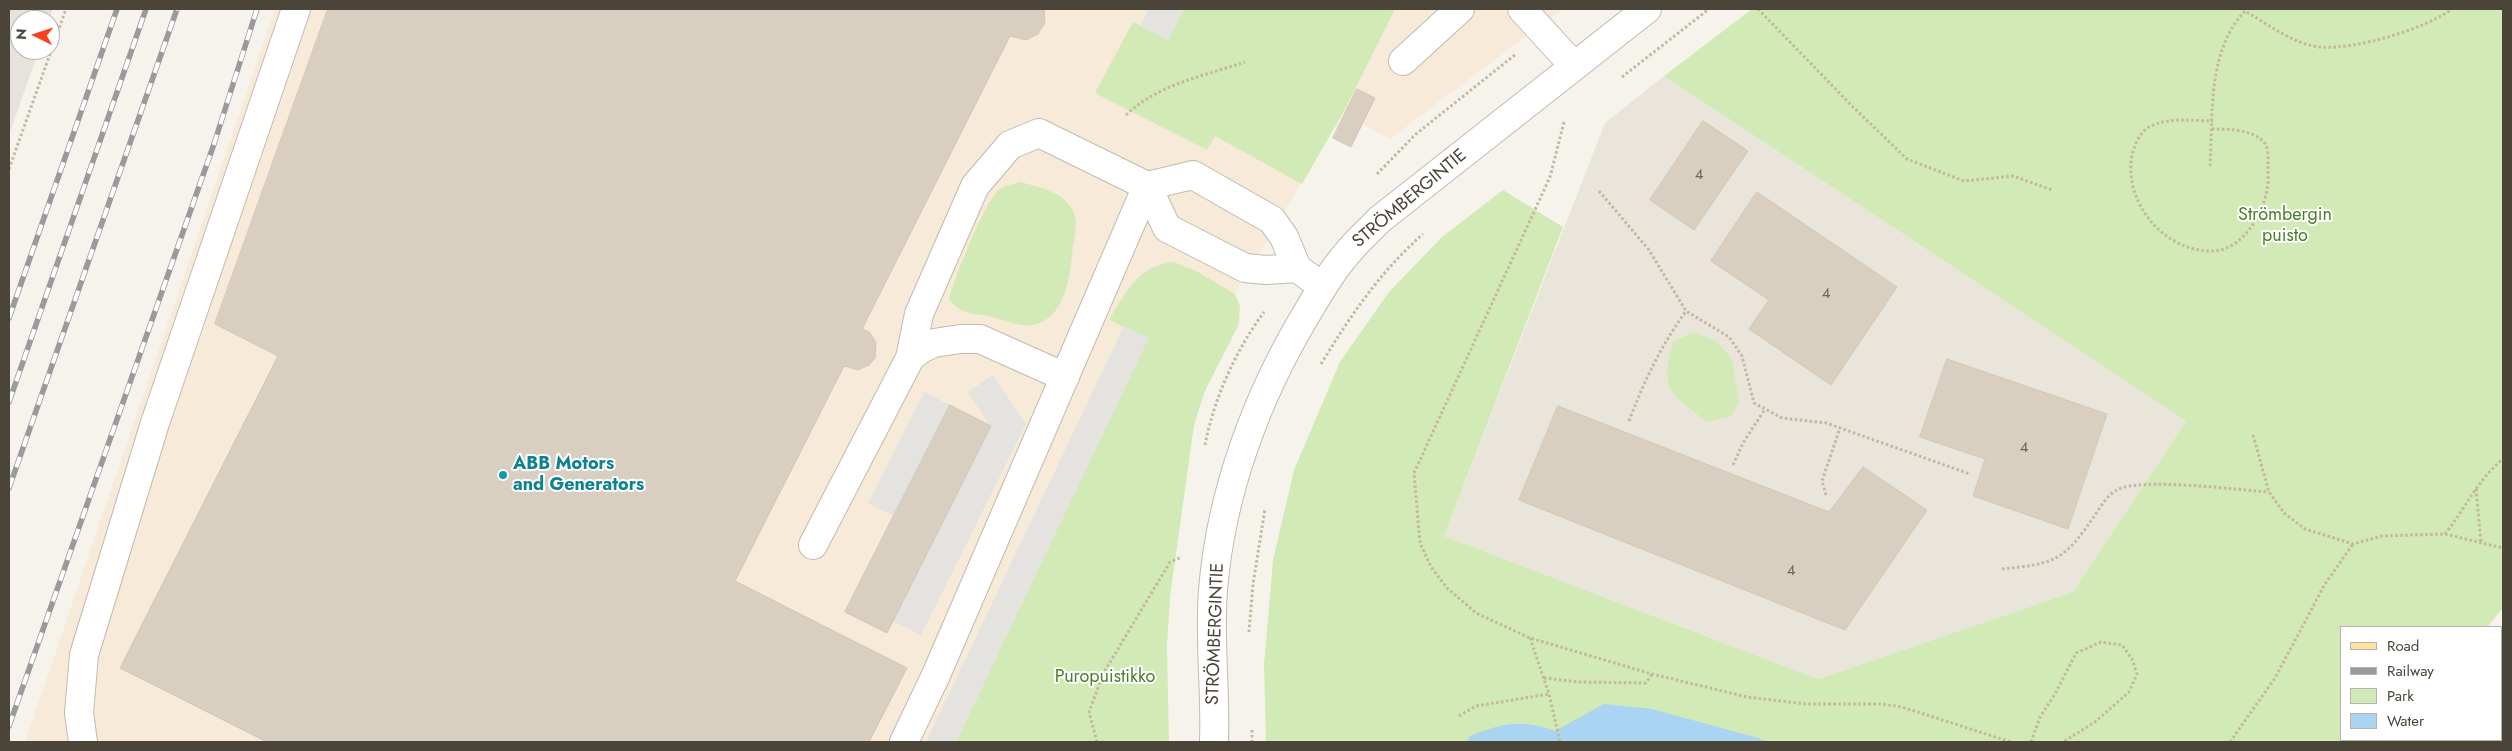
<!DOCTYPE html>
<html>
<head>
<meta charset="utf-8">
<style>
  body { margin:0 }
  #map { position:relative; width:2512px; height:751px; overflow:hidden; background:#f6f3ec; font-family:Jost,sans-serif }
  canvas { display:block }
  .frame { position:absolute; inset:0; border:10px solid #4b4439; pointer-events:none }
  .legend { position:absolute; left:2340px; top:626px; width:162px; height:115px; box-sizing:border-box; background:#fff; border:1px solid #b7b4b0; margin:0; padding:6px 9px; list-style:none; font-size:15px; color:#4b4439 }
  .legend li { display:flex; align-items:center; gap:10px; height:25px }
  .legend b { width:25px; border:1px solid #b7b4b0 }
  .north { position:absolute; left:10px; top:10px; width:50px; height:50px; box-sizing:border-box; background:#fff; border:1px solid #b7b4b0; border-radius:50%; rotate:274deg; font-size:14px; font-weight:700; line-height:20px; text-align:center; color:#4b4439 }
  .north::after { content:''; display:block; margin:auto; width:18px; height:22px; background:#fc3f1d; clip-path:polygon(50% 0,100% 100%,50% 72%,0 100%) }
</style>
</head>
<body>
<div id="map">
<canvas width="2512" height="751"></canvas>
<div class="frame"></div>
<ul class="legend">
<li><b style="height:6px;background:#ffe39c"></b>Road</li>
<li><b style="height:6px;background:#9a9a9a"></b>Railway</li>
<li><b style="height:14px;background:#d2eab5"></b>Park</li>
<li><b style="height:14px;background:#a9d4f2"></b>Water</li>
</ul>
<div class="north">N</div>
</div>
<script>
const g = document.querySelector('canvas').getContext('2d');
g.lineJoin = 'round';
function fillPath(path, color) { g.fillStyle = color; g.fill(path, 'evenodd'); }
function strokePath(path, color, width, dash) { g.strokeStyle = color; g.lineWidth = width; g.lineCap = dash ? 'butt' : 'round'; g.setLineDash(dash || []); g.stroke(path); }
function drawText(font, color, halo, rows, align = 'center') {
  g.font = font + ' Jost,sans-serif'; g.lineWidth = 4; g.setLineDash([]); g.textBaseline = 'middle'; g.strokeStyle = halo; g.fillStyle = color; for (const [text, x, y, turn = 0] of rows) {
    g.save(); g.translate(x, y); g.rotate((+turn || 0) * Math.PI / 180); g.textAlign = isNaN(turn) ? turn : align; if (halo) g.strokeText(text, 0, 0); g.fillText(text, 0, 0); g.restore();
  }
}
fillPath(new Path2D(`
  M1664 76 2186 421 2073 592 1818 679 1444 536 1605 123Z`), '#eae5da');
fillPath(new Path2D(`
  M275 9H1562L1390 139 1343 113 1235 294 1003 742H25Z`), '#f7ead8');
fillPath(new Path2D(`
  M9 9H53L49 20H20V50H39L9 135Z`), '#e6e2dd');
fillPath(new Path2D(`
  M1184 9H1395L1343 113 1302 184 1215 136 1207 150 1095 93 1133 22 1168 40Z
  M1752 9H2503V608L2487 627H2341V740H2393L2391 742H1266L1264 665 1273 560 1294 470 1340 362 1389 292 1442 237 1503 190 1563 227 1444 536 1818 679 2073 592 2186 421 1664 76Z
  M1020 182C1038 187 1062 191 1072 209 1079 221 1075 234 1073 246 1070 273 1067 314 1037 324 1022 329 1007 320 992 317 974 313 961 315 949 299 954 280 986 197 1001 188 1006 185 1014 184 1020 182Z
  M1174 262 1196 271 1235 294 1240 306 1239 324 1205 391 1194 425 1170 597 1167 646 1169 742H956L1148 338 1109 320C1127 291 1137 266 1174 262Z
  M1693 332 1716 341 1732 359 1739 402 1731 416 1707 422C1670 392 1659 391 1673 342Z`), '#d2eab5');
fillPath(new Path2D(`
  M1149 9H1184L1168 40 1140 26Z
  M1124 326 1149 338 956 742H926Z
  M993 375 1026 424 921 635 893 621 990 426 968 392Z
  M924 392 950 405 893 516 868 503Z`), '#e5e3e0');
fillPath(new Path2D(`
  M1604 704 1652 709 1758 738 1767 742H1467L1470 736C1503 723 1521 719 1555 731Z`), '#a9d4f2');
const building = new Path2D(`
  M328 9H1044L1045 23 1038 34 1026 40 1010 36 862 329 869 332 876 342 875 358 869 365 858 370 844 366 735 581 907 668 869 742H267L120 668 278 356 215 324Z
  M1357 89 1375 98 1351 147 1333 138Z
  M1703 121 1748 151 1694 230 1650 200Z
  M1757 192 1897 287 1831 385 1749 329 1769 300 1711 261Z
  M1947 359 2107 414 2068 529 1973 496 1985 459 1920 437Z
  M950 405 991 426 887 633 845 612Z
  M1558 406 1829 512 1863 467 1927 510 1845 630 1519 500Z`);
fillPath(building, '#d8cfc1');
strokePath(building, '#d3c7b4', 1);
const minor = new Path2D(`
  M1522 9 1574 66
  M1403 61 1460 9
  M1147 186 1193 175 1272 220 1284 237 1297 268 1312 279
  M910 358 919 314 975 186 1010 145 1039 133 1147 186 1167 228 1245 268 1266 270 1297 268
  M813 545 910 358 921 349 934 343 960 339H980L1065 377
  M83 742 79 713 84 655 155 423 296 9
  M904 742 936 675 1147 186
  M1214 742C1216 692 1209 641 1213 590 1221 492 1257 396 1307 313 1320 291 1333 269 1350 250 1359 239 1370 230 1379 220L1647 9`);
const major = new Path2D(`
  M2501 707 2503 704
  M2471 742 2474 740`);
strokePath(minor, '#c2bbae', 30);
strokePath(major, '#e6c16a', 30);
strokePath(new Path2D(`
  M1758 9 1852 106 1907 159 1964 181 2013 176 2052 190
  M1622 77 1709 9
  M1126 115C1158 84 1204 76 1245 62
  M1564 122 1550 177 1414 473 1420 543 1431 567 1447 588 1476 613 1530 638 1652 674 1747 697 1806 704H1881L1902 707 2011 742
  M2212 129C2228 129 2250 129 2263 141 2269 147 2268 158 2268 166 2268 173 2269 181 2267 189 2263 214 2243 249 2214 251 2165 253 2123 203 2132 155 2134 147 2139 134 2146 129 2164 116 2193 121 2213 121
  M2210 166C2213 114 2207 51 2245 11 2268 24 2294 45 2321 47 2355 50 2425 29 2452 9
  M9 169 66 9
  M1377 174 1416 134 1516 54
  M1599 191 1649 250 1686 311 1729 337 1742 356 1754 403 1782 418 1826 423 1970 474
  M1321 364C1351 315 1379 273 1423 234
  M1629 421C1644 381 1661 346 1686 311
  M2253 435 2269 492 2284 513 2305 529 2353 544 2382 536 2445 534 2503 548
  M1205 445C1214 398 1236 350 1264 312
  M1733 465 1743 443 1765 409
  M2476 489 2481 543
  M1826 495 1822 481 1840 428
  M2445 534C2465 509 2478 479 2503 459
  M2002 569C2053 564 2063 562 2093 518 2100 508 2106 496 2117 490 2139 477 2239 490 2269 492
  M1249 632 1253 584 1265 509
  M1530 638 1549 694 1560 742
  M2501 652 2503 649
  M1544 678 1579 682 1646 683 1652 674
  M1459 716 1476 706 1549 694
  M1252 730V742
  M1097 742 1089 712 1103 674 1170 562 1182 557
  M2031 742 2040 717 2055 694 2076 653 2101 642 2122 645 2132 659 2137 674 2129 692 2095 722 2063 742
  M2230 742 2275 678 2325 584 2353 544
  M2425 742 2427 740`), '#c4b79f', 3, [2.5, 2.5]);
strokePath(minor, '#fff', 28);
strokePath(major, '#ffe39c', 28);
const rail = new Path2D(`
  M9 318 117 9
  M9 402 146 9
  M9 488 177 9
  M9 726 214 144 257 9`);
strokePath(rail, '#9a9a9a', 5.5);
strokePath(rail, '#fff', 4, [11]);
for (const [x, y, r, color] of [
  [503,475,5,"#0f9aa8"]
]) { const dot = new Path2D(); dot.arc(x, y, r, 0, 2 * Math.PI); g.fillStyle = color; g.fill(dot); strokePath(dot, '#fff', 2); }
drawText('15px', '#6e675b', null, [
  ["4",1699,175],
  ["4",1826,294],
  ["4",2024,448],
  ["4",1791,571]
]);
drawText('18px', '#4b4439', '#fff', [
  ["STRÖMBERGINTIE",1410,199,-40],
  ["STRÖMBERGINTIE",1216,634,-88]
]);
drawText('18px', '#4a7f2a', '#fff', [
  ["Strömbergin",2285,216],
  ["puisto",2285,237],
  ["Puropuistikko",1105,678]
]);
drawText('bold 18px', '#0d838f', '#fff', [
  ["ABB Motors",513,465],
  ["and Generators",513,486]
], 'left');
</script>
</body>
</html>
